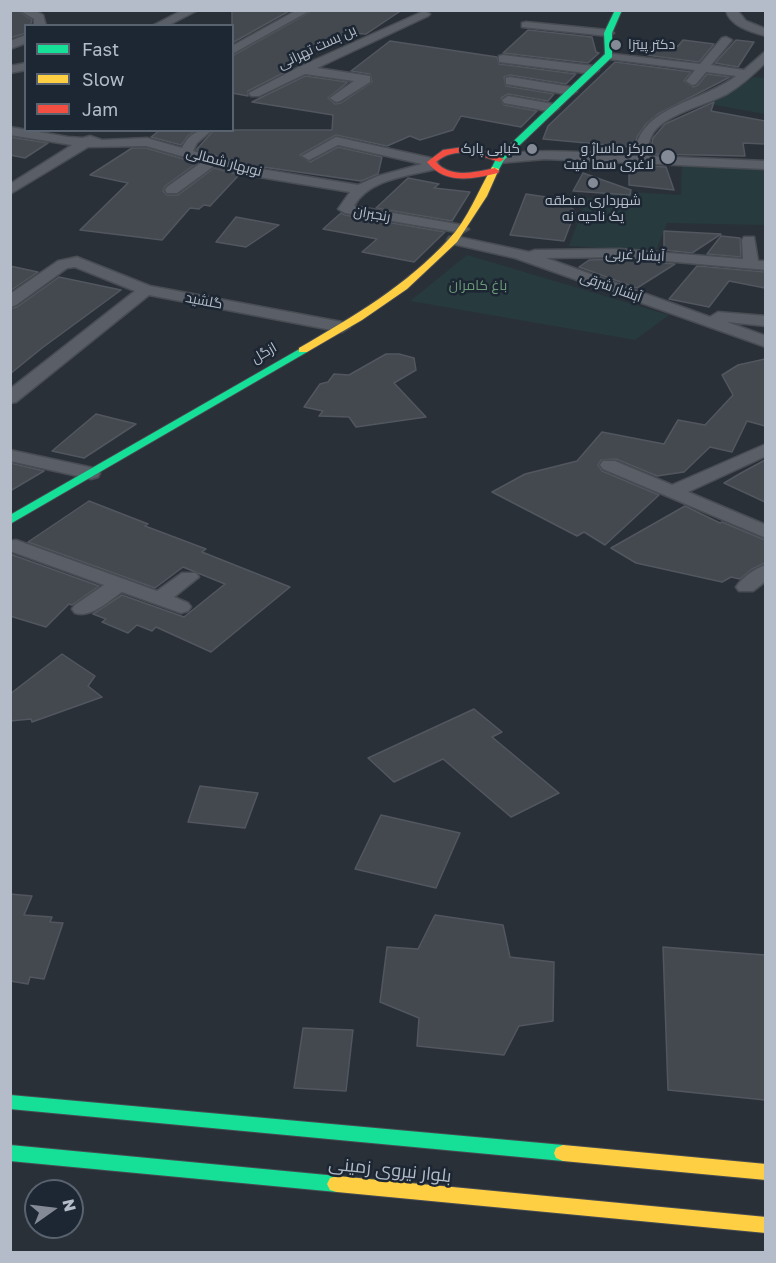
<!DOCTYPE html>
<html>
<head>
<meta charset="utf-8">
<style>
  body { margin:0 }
  #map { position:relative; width:776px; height:1263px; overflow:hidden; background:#2a3038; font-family:"Golos Text",sans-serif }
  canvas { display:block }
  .frame { position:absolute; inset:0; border:12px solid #b4bcc9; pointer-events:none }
  .legend { position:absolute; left:24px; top:24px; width:210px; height:108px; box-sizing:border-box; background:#1d2633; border:2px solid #59626f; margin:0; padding:8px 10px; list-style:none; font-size:18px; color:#b4bcc9 }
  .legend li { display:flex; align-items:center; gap:12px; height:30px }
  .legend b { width:30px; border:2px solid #59626f }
  .north { position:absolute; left:24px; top:1179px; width:60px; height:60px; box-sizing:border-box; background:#1d2633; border:2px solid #59626f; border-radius:50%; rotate:76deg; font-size:16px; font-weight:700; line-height:24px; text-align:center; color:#b4bcc9 }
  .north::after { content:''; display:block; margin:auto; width:21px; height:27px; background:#848b96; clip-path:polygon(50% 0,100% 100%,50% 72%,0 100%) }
</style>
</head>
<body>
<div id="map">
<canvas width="776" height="1263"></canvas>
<div class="frame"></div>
<ul class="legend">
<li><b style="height:8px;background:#16e098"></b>Fast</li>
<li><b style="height:8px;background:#ffcf43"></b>Slow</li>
<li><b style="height:8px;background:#f24e42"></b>Jam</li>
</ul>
<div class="north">N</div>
</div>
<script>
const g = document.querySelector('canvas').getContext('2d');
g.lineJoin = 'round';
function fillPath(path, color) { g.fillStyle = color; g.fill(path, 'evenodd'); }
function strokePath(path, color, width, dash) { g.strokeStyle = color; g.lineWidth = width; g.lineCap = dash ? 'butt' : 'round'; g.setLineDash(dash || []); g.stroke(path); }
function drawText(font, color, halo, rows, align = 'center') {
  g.font = font + ' "Golos Text",Cairo,sans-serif'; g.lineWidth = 5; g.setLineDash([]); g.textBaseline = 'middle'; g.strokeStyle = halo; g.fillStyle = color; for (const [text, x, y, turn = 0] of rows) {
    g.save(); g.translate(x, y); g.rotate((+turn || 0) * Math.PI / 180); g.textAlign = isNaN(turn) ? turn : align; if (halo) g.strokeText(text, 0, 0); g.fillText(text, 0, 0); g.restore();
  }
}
fillPath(new Path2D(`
  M754 77 765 78V114L710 104Z
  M682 164 765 168V225L667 223 656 251 569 246 587 198 608 199 610 191 681 195Z
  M467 255 669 315 635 340 410 301Z`), '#273a3e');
const building = new Path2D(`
  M10 10H17L32 20 30 26H26V33L10 38Z
  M232 10H291L232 43Z
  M313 10H402L366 34 346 33 283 68 291 69 248 91V96L232 93V56Z
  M528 30 592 37 596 52 599 53 588 63 503 53Z
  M683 40 714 44 699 62 646 55 653 44 678 46Z
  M736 40 754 42 738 67 715 63Z
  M390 41 497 57 499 64 576 74 566 84 510 75 504 77 506 86 554 94 548 101 508 94 501 98 504 105 537 111 521 127 461 116 453 130 420 140 410 136 387 146 336 135 300 155 310 162 338 147 382 157 378 174 361 181 249 165 196 150 214 130H332L333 115 252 102 305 76 348 82 328 98 335 104 341 103 372 82 370 74 351 71Z
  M615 62 691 72 684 81 693 87 698 85 707 74 730 77 658 114 646 124 637 137 633 153 629 152 630 147 543 139 548 126Z
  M714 102 711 111 765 121V144L743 143 745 156 650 154 653 138 665 124Z
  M160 130H196L189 135 181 145 151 137Z
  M10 137 48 143 25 158 10 155Z
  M132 148H146L197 163 165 186 163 191 167 195H178L214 168 239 175 210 206 204 205 199 209 190 208 162 240 80 230 128 183 90 175Z
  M629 165 666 167 674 190 629 185Z
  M583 173 631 190 630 195 573 191Z
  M408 178 439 184 434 188 470 192 452 221 376 208Z
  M526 194 566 200 575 212 564 241 510 235Z
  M341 213 345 215 445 232 414 262 362 252 377 239 323 229Z
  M236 217 279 225 246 247 216 242Z
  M664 231 721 234 692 253 664 250Z
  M721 236 740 238 741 257 707 254Z
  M620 259 675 264 637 288 579 267 589 260Z
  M10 266 38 272 10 291Z
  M697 266 765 272V288L729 281 709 307 669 299Z
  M59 277 121 290 42 348 10 374V309L17 307Z
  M386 354H399L414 358 416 370 394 383 426 417 356 427 349 417 319 416 323 411 304 407 320 384 328 382 334 374 349 375Z
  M765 359V426L747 421 732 452 710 447 684 472 657 476 616 459 601 460 598 465 602 471 659 495 605 545 584 532 577 536 492 492 525 474 577 461 602 432 664 444 678 420 705 425 733 395 722 375 738 365Z
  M96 414 136 424 84 458 52 451Z
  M765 460V502L724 483 741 473Z
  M10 463 44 471 10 491Z
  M89 501 148 524 145 526 206 549 202 552 290 587 211 652 156 627 152 631 137 625 128 633 102 622 106 619 93 614 122 595 184 617 225 584 183 567 155 588 28 542Z
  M685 506 720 523 722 522 765 540V563L752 569 740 579 731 577 722 582 636 563 611 548Z
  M10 554 99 586 72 605 69 604 46 627 10 616Z
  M62 654 95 676 88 686 102 697 32 722 31 719 10 721V694Z
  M474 709 502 732 492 737 559 793 511 817 443 759 394 782 368 758Z
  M200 786 258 793 245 828 188 822Z
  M381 815 460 833 436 888 355 869Z
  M10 894 32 896 24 915 52 917 50 922 63 923 44 979 30 977 28 984 10 981Z
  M435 915 503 925 510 957 554 962 553 1021 519 1026 504 1055 417 1046 419 1018 380 1002 387 947 418 949Z
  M663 947 765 955V1100L668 1090Z
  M303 1028 353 1030 346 1091 294 1088Z`);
fillPath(building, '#444950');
strokePath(building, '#52575f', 1.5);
const street = new Path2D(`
  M19 10H34L43 15 46 26H34V19Z
  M183 10H198L167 26H152Z
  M297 10H311L232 54V46Z
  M726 10H737L746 21 766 29V36C752 32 729 26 726 10Z
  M424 11 430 14 428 16 317 68 370 76V82L340 101 336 102 330 98 354 81 305 74 259 96H251L249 93 299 67Z
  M526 22 608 30 614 33 608 36 522 27V23Z
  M26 35V43L10 49V41Z
  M726 37 732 40 711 65 744 70 766 51V62C754 74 742 85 727 94 707 105 660 115 651 137 648 143 648 150 648 156L766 161V169L545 159 500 163 493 159C508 145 611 154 635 155 638 106 703 102 736 76L706 72 696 84 692 85 686 81 695 70 609 59 605 57V53L700 64 722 38Z
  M503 55 593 66 599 70 593 74 499 62V56Z
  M26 63V70L10 73V66Z
  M510 77 571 87 577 91 571 95 506 84V78Z
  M508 96 553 104 559 108 553 112 504 103 502 100Z
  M10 127 68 137 83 138 90 136 102 140 147 138 182 148C189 134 197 130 212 130L197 143 193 151 249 167 358 185 378 176 422 164 338 145 309 160 302 156 336 137 431 158 438 162 436 169C408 176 369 179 354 206L462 225 469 229 462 233 345 213 338 209 350 192 247 175 214 166 177 193H167L165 190 167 187 202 162 146 146 88 147 10 194V184L72 145 10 135Z
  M454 236 529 252 535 250 620 249 743 259 742 240 744 237H754L758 261H766V270L620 257 546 258 710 317 718 312 766 316V326L727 322 766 336V347L515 258 449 243 447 240 449 237Z
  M77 257 150 286 342 322 350 327 342 332 149 295 16 402 10 403V389L135 291 75 267 67 268 16 305 10 307V294L58 261Z
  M766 444V456L688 492 766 525V538L603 469 600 465 603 461H615L672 485Z
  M10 450 98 469 100 473 98 477 91 479 10 461Z
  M16 540 157 591 182 573H196L199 577 174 597 188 603 191 607 188 611 181 613 122 592C108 601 92 618 75 613L72 609 75 605 104 585 10 551V541Z
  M766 565V581L753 591H739L736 587C742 578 755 568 766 565Z`);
const fast = new Path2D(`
  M615 10H622L612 33V57L504 160 498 171H492L491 169 497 157 605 54 604 33Z
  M303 347 308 350 307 352 10 524V515Z
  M10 1095 563 1145 570 1148 572 1153 570 1158 563 1161 10 1109Z
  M10 1145 337 1176 344 1178 347 1184 344 1190 337 1192 10 1161Z`);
const slow = new Path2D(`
  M492 167 499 169 487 196 457 242 407 289 362 320 307 352H299V348C353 317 407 285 449 239 468 219 478 191 492 167Z
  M563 1145 766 1164V1180L563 1161 556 1158 554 1153 556 1148Z
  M337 1176 766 1217V1233L337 1192 330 1190 327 1184 330 1178Z`);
const jam = new Path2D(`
  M464 147 485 151 504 159 500 162C478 155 456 145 436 162 451 179 475 172 495 168L499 171 498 173C473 179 445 185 427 162L443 150Z`);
strokePath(street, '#484c53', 3);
strokePath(fast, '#484c53', 2);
strokePath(slow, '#484c53', 2);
strokePath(jam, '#484c53', 2);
fillPath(street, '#5a5e66');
fillPath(fast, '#16e098');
fillPath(slow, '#ffcf43');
fillPath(jam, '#f24e42');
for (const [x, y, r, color] of [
  [616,45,6,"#848b96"],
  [532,149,6,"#848b96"],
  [668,157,8,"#848b96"],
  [593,183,6,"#848b96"]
]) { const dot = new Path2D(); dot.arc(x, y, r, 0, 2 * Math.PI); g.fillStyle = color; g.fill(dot); strokePath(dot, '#1d2633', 2); }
drawText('14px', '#b4bcc9', '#1d2633', [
  ["دکتر پیتزا",628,45,"left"],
  ["کبابی پارک",520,149],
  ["مرکز ماساژ و",654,149],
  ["لاغری سما فیت",654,165],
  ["شهرداری منطقه",593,201,"center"],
  ["یک ناحیه نه",593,217,"center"]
], 'right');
drawText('14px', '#b4bcc9', '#1d2633', [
  ["بن بست تهرانی",317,47,-25],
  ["نوبهار شمالی",224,162,15],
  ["رنجبران",372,214,10],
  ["آبشار غربی",635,255,3],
  ["آبشار شرقی",611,287,20],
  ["گلشید",204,301,11],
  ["ازگل",264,353,-30]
]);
drawText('14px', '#6b9a76', '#1d2633', [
  ["باغ کامران",478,286]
]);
drawText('18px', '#b4bcc9', '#1d2633', [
  ["بلوار نیروی زمینی",390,1170,6]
]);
</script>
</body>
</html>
